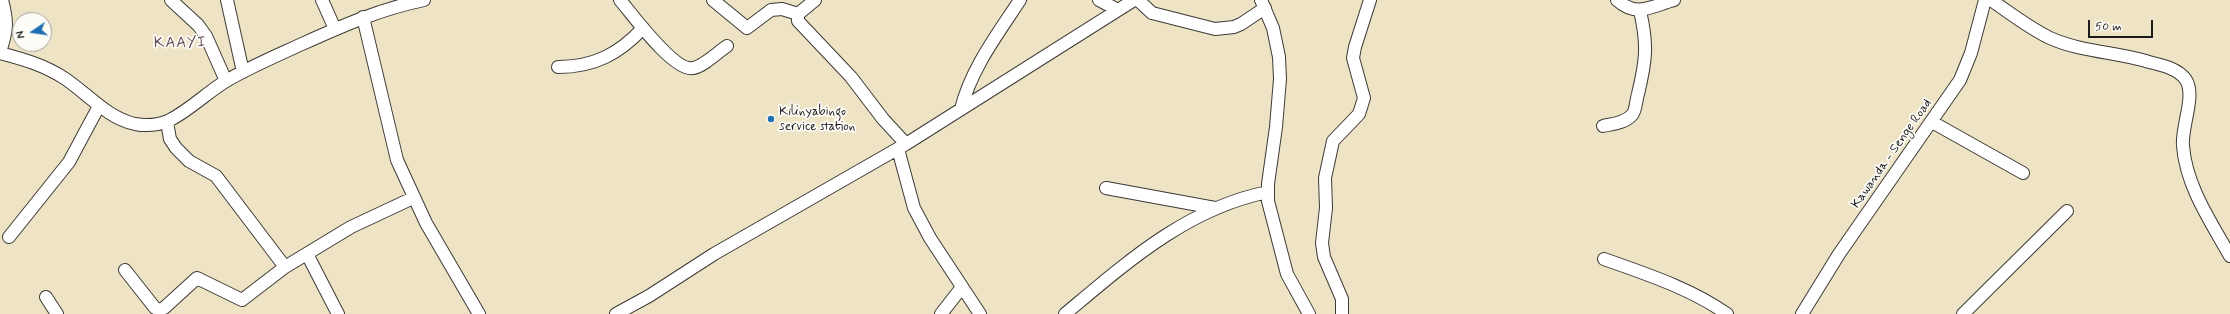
<!DOCTYPE html>
<html>
<head>
<meta charset="utf-8">
<style>
  body { margin:0 }
  #map { position:relative; width:2230px; height:314px; overflow:hidden; background:#efe3c5; font-family:Mynerve,sans-serif }
  canvas { display:block }
  .north { position:absolute; left:12px; top:12px; width:40px; height:40px; box-sizing:border-box; background:#fdfcf7; border:1px solid #a3a29f; border-radius:50%; rotate:257deg; font-size:11px; font-weight:700; line-height:16px; text-align:center; color:#1c1c1c }
  .north::after { content:''; display:block; margin:auto; width:14px; height:18px; background:#1f6fb2; clip-path:polygon(50% 0,100% 100%,50% 72%,0 100%) }
  .scale { position:absolute; left:2088px; top:20px; width:65px; height:18px; box-sizing:border-box; border:2px solid #1c1c1c; border-top:0; padding-left:5px; font-size:12px; line-height:14px; white-space:nowrap; color:#1c1c1c; -webkit-text-stroke:3px #fdfcf7; paint-order:stroke }
</style>
</head>
<body>
<div id="map">
<canvas width="2230" height="314"></canvas>
<div class="north">N</div>
<div class="scale">50 m</div>
</div>
<script>
const g = document.querySelector('canvas').getContext('2d');
g.lineJoin = 'round';
function strokePath(path, color, width, dash) { g.strokeStyle = color; g.lineWidth = width; g.lineCap = dash ? 'butt' : 'round'; g.setLineDash(dash || []); g.stroke(path); }
function drawText(font, color, halo, rows, align = 'center') {
  g.font = font + ' Mynerve,sans-serif'; g.lineWidth = 3.5; g.setLineDash([]); g.textBaseline = 'middle'; g.strokeStyle = halo; g.fillStyle = color; for (const [text, x, y, turn = 0] of rows) {
    g.save(); g.translate(x, y); g.rotate((+turn || 0) * Math.PI / 180); g.textAlign = isNaN(turn) ? turn : align; if (halo) g.strokeText(text, 0, 0); g.fillText(text, 0, 0); g.restore();
  }
}
const minor = new Path2D(`
  M171 0 198 25 206 36 226 81
  M227 0 243 72
  M322 0 335 29
  M620 0C632 14 674 72 693 68 704 66 718 52 727 46
  M713 0 747 28 771 10 782 9 798 14
  M815 0 798 14V21L851 77 883 119 906 144
  M1099 0 1118 10
  M1138 0 1152 13 1215 29 1234 27 1241 24 1265 8
  M1261 0 1273 28 1279 57 1280 79 1276 127 1268 184V201L1287 274 1309 314
  M1617 0C1637 18 1652 6 1674 0
  M1991 0C2010 13 2029 28 2050 38 2081 52 2117 52 2149 62 2162 65 2179 69 2186 80 2196 96 2181 127 2183 146 2186 186 2211 222 2230 256
  M363 17 397 160 426 223 479 314
  M0 52C7 31 8 22 2 0
  M0 53C23 59 44 65 64 78 87 93 107 118 135 124 146 126 158 125 168 121 189 111 206 93 226 81 250 67 276 56 302 44 342 26 380 9 424 0
  M558 67C594 67 619 54 643 28
  M961 109C971 69 997 35 1020 0
  M167 122 170 139 176 148 189 161 216 176 285 267
  M1932 122 2023 173
  M1603 126C1612 124 1625 123 1632 115 1636 111 1636 100 1638 94 1646 61 1648 45 1640 11
  M898 149 914 208 930 238 980 314
  M1106 188 1215 208
  M9 237 69 162 99 106
  M307 254 338 314
  M1604 259C1646 274 1690 288 1727 314
  M125 270 155 308 159 310 164 308 197 278 242 300 285 267 351 227 413 198
  M46 297 57 314
  M616 314 649 296 714 254 906 144 1134 0
  M941 314 962 287
  M1065 314C1126 263 1187 208 1268 192
  M1342 314V299L1324 257 1322 243 1326 208 1325 178 1333 141 1359 114 1364 98 1353 58 1355 47 1370 0
  M1802 314 1839 254 1960 80 1971 53 1985 0
  M1963 314 2067 211`);
strokePath(minor, '#3c3a35', 14);
strokePath(minor, '#fff', 12);
for (const [x, y, r, color] of [
  [771,119,4,"#1f6fb2"]
]) { const dot = new Path2D(); dot.arc(x, y, r, 0, 2 * Math.PI); g.fillStyle = color; g.fill(dot); strokePath(dot, '#fdfcf7', 1.5); }
drawText('13px', '#1c1c1c', '#fdfcf7', [
  ["Kilinyabingo",779,112],
  ["service station",779,127]
], 'left');
drawText('13px', '#1c1c1c', '#fdfcf7', [
  ["Kawanda - Senge Road",1892,154,-55]
]);
g.letterSpacing = '1px';
drawText('15px', '#624755', '#fdfcf7', [
  ["KAAYI",180,44]
]);
g.letterSpacing = '0px';
</script>
</body>
</html>
